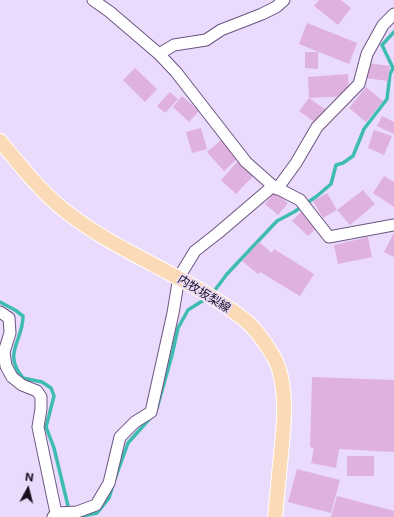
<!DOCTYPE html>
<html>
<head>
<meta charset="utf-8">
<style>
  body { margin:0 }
  #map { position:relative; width:394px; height:517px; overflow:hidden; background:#eadafb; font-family:Inter,sans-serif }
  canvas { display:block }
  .north { position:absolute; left:8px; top:469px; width:40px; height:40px; -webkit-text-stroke:3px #eadafb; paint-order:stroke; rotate:7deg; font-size:11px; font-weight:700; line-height:16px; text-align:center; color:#180e20 }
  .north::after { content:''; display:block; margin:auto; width:14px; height:18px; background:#180e20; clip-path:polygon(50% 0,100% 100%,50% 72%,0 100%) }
</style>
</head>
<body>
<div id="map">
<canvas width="394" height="517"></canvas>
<div class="north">N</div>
</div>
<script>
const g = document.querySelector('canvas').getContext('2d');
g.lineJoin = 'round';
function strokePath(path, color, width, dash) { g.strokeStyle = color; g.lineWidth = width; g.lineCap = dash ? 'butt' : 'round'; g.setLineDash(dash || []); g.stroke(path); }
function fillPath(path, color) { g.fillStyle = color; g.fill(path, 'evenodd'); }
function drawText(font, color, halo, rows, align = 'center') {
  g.font = font + ' Inter,"Noto Sans JP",sans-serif'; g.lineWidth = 3; g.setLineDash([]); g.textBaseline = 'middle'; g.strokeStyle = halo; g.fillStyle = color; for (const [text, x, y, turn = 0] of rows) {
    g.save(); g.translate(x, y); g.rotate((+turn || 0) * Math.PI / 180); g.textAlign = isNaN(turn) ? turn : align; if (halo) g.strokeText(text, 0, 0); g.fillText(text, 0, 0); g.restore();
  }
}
strokePath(new Path2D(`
  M212 294 227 274 277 221 294 212 317 196 331 184 336 165 343 163 353 156 364 129 387 99 390 74 393 68 382 45 394 32
  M0 302 15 310 23 316C23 342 2 353 23 378L42 382 51 388 54 396 46 427 54 448 69 510
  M157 408 172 355 178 328 188 310 207 298
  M115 479 128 443 152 416
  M77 517 97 513 109 498 113 485`), '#3ebcb2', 3.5);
fillPath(new Path2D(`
  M319 0H341L351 8 338 25 314 6Z
  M307 23 357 43 349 64 299 44Z
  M305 52H318V69L305 68Z
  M368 63 390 66 388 81 365 78Z
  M135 68 157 89 145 102 123 80Z
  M348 74 349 96 309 98 326 110 316 123 299 111 309 98 308 77Z
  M366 87 383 101 366 122 349 108Z
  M170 92 178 99 165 113 157 106Z
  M182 96 199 111 189 122 173 107Z
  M382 116 394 122V134L377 126Z
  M201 128 207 149 192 153 186 132Z
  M374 130 392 136 384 155 368 148Z
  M221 140 237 159 224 171 207 152Z
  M238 161 254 175 236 194 221 180Z
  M384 176 394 182V207L373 193Z
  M363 190 375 204 350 225 337 210Z
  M275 192 288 203 278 215 265 204Z
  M327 193 337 210 323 218 313 201Z
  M302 211 318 226 308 236 292 221Z
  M394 233V257L384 252Z
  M368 237 372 257 338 264 334 245Z
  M259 242 272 253 274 249 314 274 300 296 260 272 264 266 258 274 242 261Z
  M312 377 394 380V452L339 449 336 468 311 463 314 448 310 447Z
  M347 456H374V476H347Z
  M297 469 340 480 331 513 288 502Z
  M337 496 394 511V517H331Z`), '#dfb1de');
const minor = new Path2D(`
  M93 0 110 12 159 54 176 72 246 162 273 186 300 200 329 237 394 225
  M159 54 174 45 206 40 221 30 262 14 276 7 284 0
  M277 189 296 163 317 127 359 84 367 54 383 25 394 14
  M0 312 9 318 10 333 4 352 6 366 12 377 22 385 37 391 41 397V409L38 427 56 513
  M53 517 56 513 77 512 96 505 109 483 120 437 135 422 151 412 173 313 179 277 195 251 218 233 273 186`);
const major = new Path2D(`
  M0 141C20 165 39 190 64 210 119 254 189 276 245 320 257 330 274 354 279 369 287 397 284 425 281 454 279 475 277 496 275 517`);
strokePath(minor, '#6c5483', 13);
strokePath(major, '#fff', 16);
strokePath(minor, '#fff', 11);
strokePath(major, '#fbdab7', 14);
drawText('12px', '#180e20', '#eadafb', [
  ["内牧坂梨線",204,294,32]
]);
</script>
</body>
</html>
